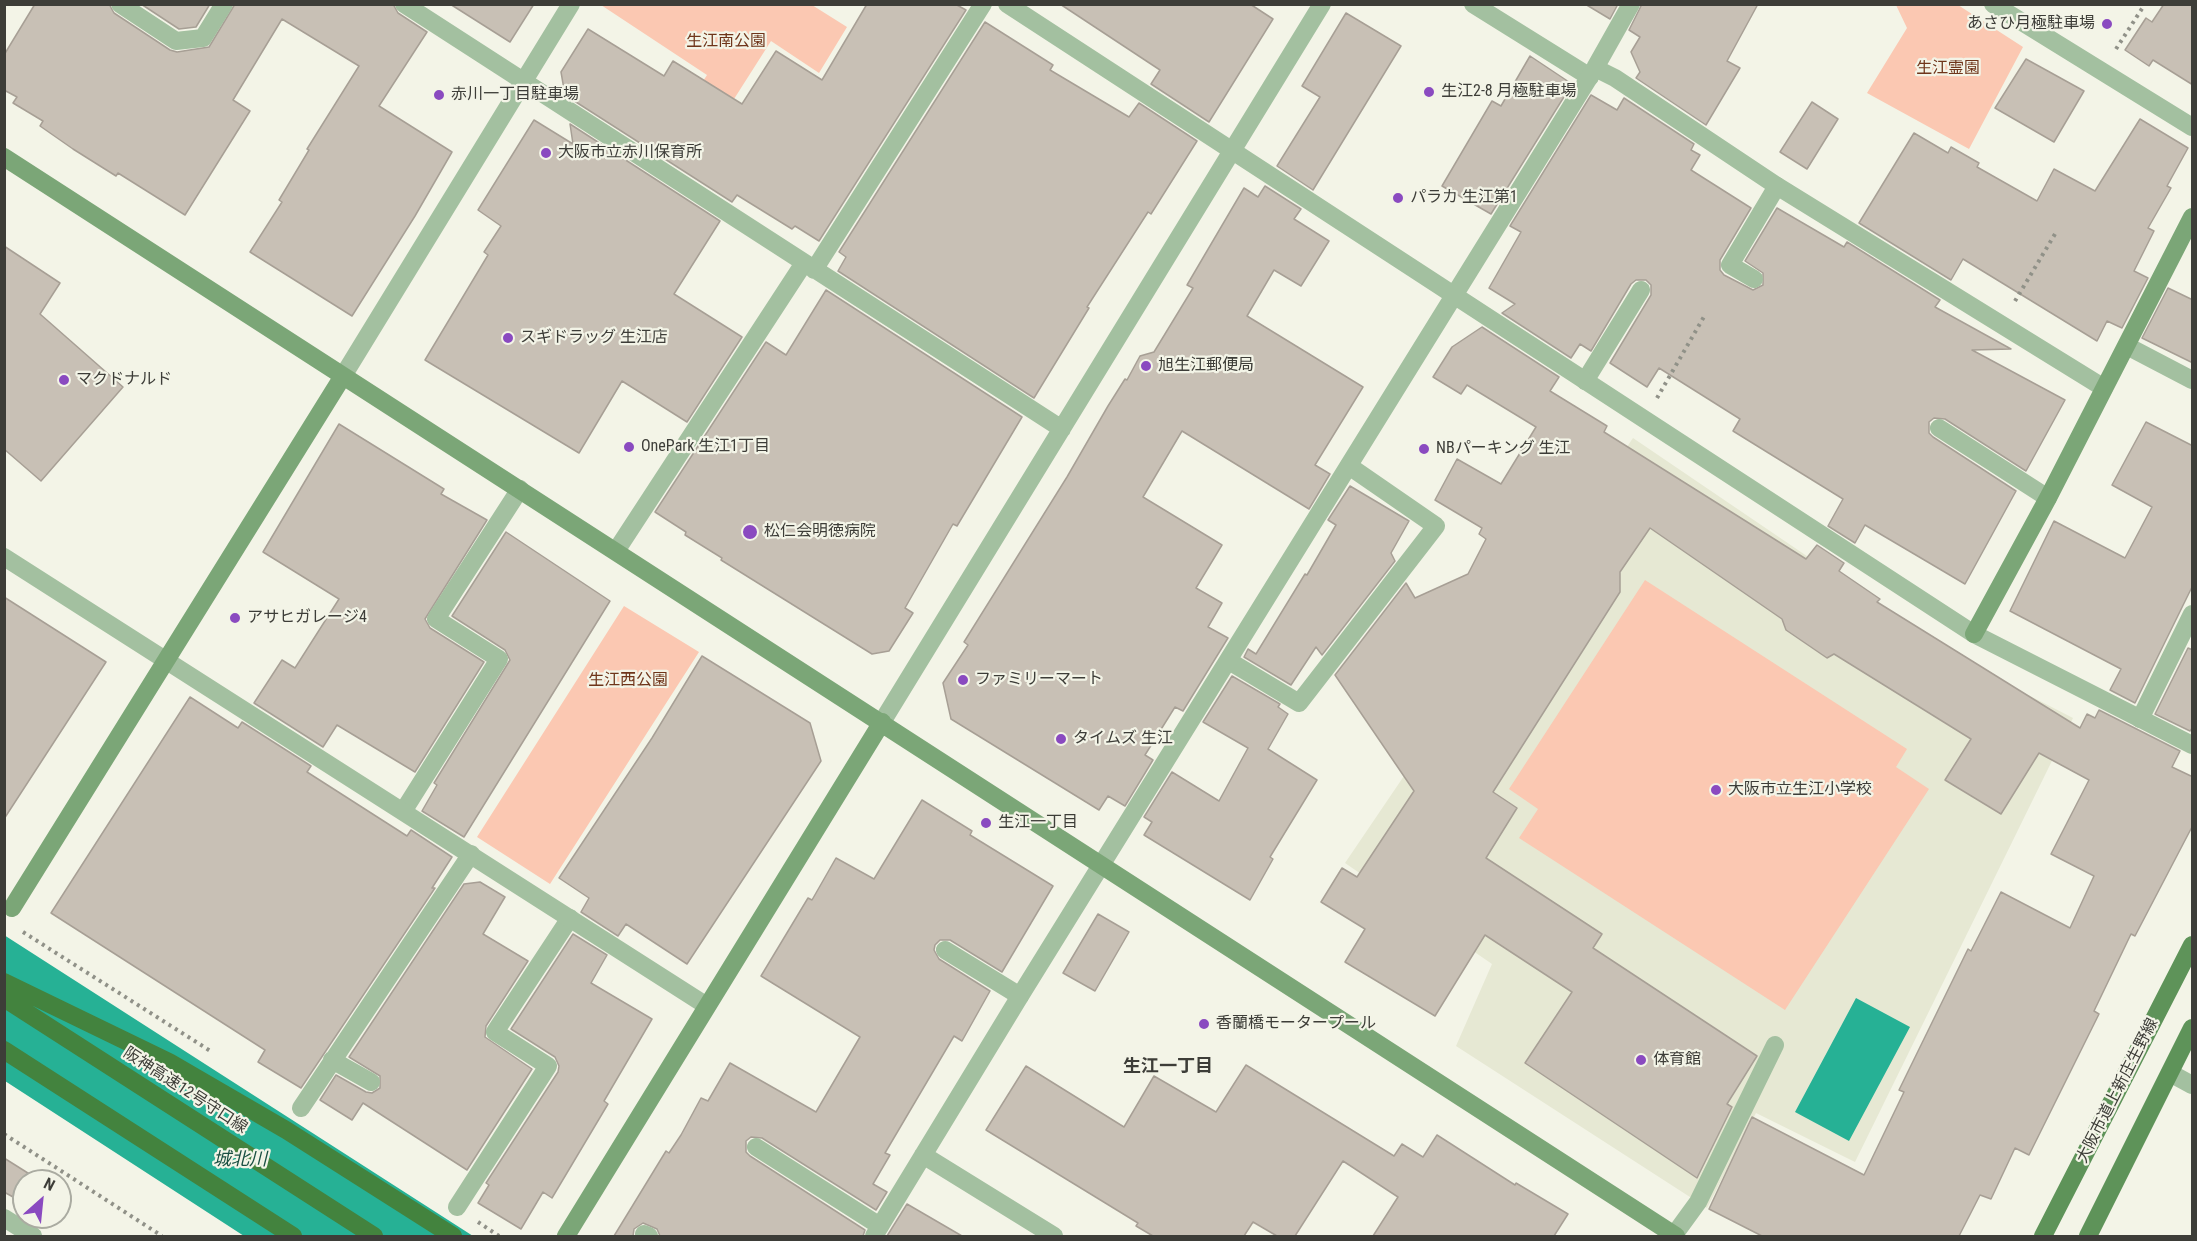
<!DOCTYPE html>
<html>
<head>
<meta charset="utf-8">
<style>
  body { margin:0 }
  #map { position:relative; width:2197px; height:1241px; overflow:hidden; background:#f3f4e7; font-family:"Roboto Condensed",sans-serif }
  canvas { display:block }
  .frame { position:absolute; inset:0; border:6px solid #3d3d38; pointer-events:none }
  .north { position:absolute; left:12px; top:1169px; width:60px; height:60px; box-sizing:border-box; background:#f3f4e7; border:2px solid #aaaba1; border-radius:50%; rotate:27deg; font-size:16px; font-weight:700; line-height:24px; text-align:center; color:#3d3d38 }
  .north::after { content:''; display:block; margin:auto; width:21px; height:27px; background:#8a4ac0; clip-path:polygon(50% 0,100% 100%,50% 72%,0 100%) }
</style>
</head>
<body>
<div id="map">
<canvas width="2197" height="1241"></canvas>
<div class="frame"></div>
<div class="north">N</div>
</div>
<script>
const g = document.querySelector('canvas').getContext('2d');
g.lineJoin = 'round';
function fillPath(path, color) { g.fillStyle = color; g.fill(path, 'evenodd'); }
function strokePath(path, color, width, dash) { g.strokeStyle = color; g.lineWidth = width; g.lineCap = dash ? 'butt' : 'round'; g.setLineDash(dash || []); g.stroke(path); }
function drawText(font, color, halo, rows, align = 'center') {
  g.font = font + ' "Roboto Condensed","Noto Sans JP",sans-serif'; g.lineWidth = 4.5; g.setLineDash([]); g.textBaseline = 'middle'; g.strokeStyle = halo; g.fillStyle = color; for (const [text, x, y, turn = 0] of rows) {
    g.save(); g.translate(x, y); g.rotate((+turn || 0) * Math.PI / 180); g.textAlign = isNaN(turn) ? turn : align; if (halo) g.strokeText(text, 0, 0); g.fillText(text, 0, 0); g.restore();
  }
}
fillPath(new Path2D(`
  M1633 438 1960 660 2073 718 1855 1162 1756 1113 1707 1208 1456 1046 1492 964 1345 863Z`), '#e6e8d3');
fillPath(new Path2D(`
  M601 5H812L847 27 819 73 771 41 690 168 660 148 707 75Z
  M1896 5H1958L2023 47 1969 149 1867 93 1907 28Z
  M1645 580 1907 749 1896 767 1929 789 1785 1010 1519 838 1538 809 1509 789Z
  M624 606 699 652 550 884 477 837Z`), '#fbc8b2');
fillPath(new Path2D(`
  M4 935 473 1236H244L5 1081Z
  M1856 998 1910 1027 1849 1141 1795 1112Z`), '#26b195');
const building = new Path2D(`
  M35 4H109L114 13 170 50 177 52 209 47 235 4H393L398 13 427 32 379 106 452 152 415 216 352 316 250 252 282 202 279 200 309 150 307 149 359 66 282 19 233 100 250 111 185 215 118 173 116 176 73 149 40 126 43 121 13 103 17 97 4 90V55Z
  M141 4H210L196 27 179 29Z
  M450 4H534L510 42Z
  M867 4H955L966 10 819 241 795 226 792 229 737 195 732 202 565 95 561 72 588 29 664 76 673 61 742 104 776 51 822 80Z
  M1060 4H1250L1273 19 1209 122 1151 84 1160 70Z
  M1585 4H1618L1610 19Z
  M1642 4H1758L1727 61 1740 68 1706 125 1636 78 1640 72 1631 52 1640 37 1629 30Z
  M2164 4H2193V85L2153 60 2149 66 2125 50 2146 18 2152 22Z
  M1346 13 1401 46 1313 190 1277 166 1320 97 1302 86Z
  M985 22 1053 65 1050 70 1129 117 1139 103 1197 141 1151 214 1148 212 1087 307 1089 308 1034 398 838 271 846 257 839 252Z
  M1530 56 1572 84 1491 214 1442 186 1492 101 1501 106Z
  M2026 59 2084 91 2054 142 1995 108Z
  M1591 95 1617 110 1624 98 1694 144 1691 150 1700 155 1691 170 1751 208 1720 260V270L1724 275 1753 290 1763 285V273L1745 261 1777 208 1844 247 1847 242 1940 300 1935 307 2011 349 1972 350 2065 400 2026 471 1945 419 1934 418 1929 422V433L1933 437 2016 491 1965 584 1865 525 1855 543 1828 526 1843 499 1733 431 1740 419 1659 368 1647 387 1610 363 1651 295V285L1646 280H1636L1631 284 1591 351 1580 344 1571 358 1502 313 1515 304 1489 288 1521 232 1510 226Z
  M1812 102 1838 119 1807 169 1780 152Z
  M2140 119 2188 148 2167 186 2171 188 2148 228 2154 231 2134 271 2148 278 2122 328 2107 321 2097 341 1963 259 1951 280 1859 223 1914 133 1948 153 1951 147 1979 163 1977 167 2037 201 2054 169 2095 191Z
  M534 120 573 144 570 124 720 221 674 294 742 337 687 422 622 381 579 453 425 360 488 255 484 252 501 226 478 210Z
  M1265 186 1301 209 1294 219 1329 241 1301 286 1274 270 1247 316 1363 387 1315 465 1330 474 1309 509 1182 431 1143 497 1222 545 1196 588 1222 603 1208 627 1228 638 1183 711 1175 707 1145 755 1153 760 1125 806 1108 796 1099 810 951 719 943 683 968 645 964 642 1067 477 1108 406 1125 379 1127 380 1140 356 1154 352 1193 288 1187 285 1244 188 1258 197Z
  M4 246 60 283 40 314 123 387 41 481 4 449Z
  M2168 288 2193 300V363L2142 338Z
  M826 290 1022 417 957 526 953 524 905 608 913 613 889 651 872 654 721 560 722 558 685 535 686 532 655 512 766 342 786 355Z
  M1482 327 1559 377 1550 391 1607 426 1604 432 1806 559 1817 545 1844 563 1839 571 1880 599 1877 602 2080 728 2087 714 2095 718 2099 710 2180 751 2172 767 2193 777V825L2135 936 2131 934 2094 1011 2099 1014 2029 1155 2015 1148 1991 1199 1980 1195 1959 1236H1762L1709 1209 1752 1117 1864 1175 1904 1092 1899 1090 1968 949 1971 951 2001 892 2070 928 2094 876 2051 854 2089 780 2039 753 2001 814 1945 780 1971 739 1834 654 1827 658 1786 630 1782 619 1650 528 1620 572V592L1493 792 1517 808 1486 858 1602 934 1593 948 1757 1056 1727 1104 1732 1107 1697 1178 1525 1063 1572 992 1485 935 1435 1016 1345 962 1365 929 1321 902 1342 868 1357 877 1414 791 1335 675 1406 583 1415 598 1468 574 1486 539 1479 534 1482 528 1435 500 1457 459 1501 484 1536 427 1467 385 1461 394 1433 377 1452 347Z
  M2146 422 2193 446V585L2135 703 2110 690 2121 669 2010 611 2054 521 2125 558 2152 507 2112 485Z
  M339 424 444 489 441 494 487 520 425 619 430 628 484 662 415 772 337 725 323 747 254 703 282 660 295 668 339 599 263 552Z
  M1350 486 1409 521 1391 553 1395 561 1322 655 1316 647 1291 685 1244 657 1248 649 1256 654 1305 574 1307 575 1336 525 1328 520Z
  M506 532 610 601 464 837 422 811 437 785 434 783 510 660 505 650 452 616Z
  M4 597 106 662 4 819Z
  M2188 648 2193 650V727L2190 731 2155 714Z
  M702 656 810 723 821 761 687 964 626 924 618 936 581 912 589 898 559 878 652 738Z
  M1232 676 1280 704 1278 707 1288 714 1268 749 1317 780 1270 857 1273 859 1250 900 1144 835 1152 822 1144 817 1172 772 1219 801 1248 748 1203 722Z
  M190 697 238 728 242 722 311 766 307 772 407 836 411 830 452 857 432 888H435L301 1088 258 1062 265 1050 51 913Z
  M922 800 972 831 970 835 1053 886 1002 972 950 940H940L935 945 934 950 939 959 990 991 962 1041 954 1036 885 1153 890 1155 873 1184 887 1192 876 1210 762 1138 751 1137 746 1141V1152L750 1156 865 1230 863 1236H660L657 1229 643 1223 634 1229 633 1236H614L666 1151 669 1153 681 1135 701 1098 708 1101 730 1063 816 1112 860 1037 761 976 808 898 812 900 836 858 874 879Z
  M480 882 505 897 483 934 528 961 486 1026 485 1037 532 1069 467 1170 363 1103 352 1120 320 1100 336 1075 366 1092 372 1093 380 1088V1076L349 1057 464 884Z
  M1098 914 1129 932 1095 991 1063 973Z
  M573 934 607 955 591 983 652 1019 604 1101 608 1104 552 1198 543 1192 521 1229 478 1203 489 1185 486 1183 558 1072 559 1066 555 1057 511 1029Z
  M1246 1065 1394 1156 1402 1144 1423 1157 1437 1135 1515 1185 1516 1183 1568 1214 1554 1236H1373L1398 1197 1343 1161 1295 1236H1277L1253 1222 1244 1236H1153L1136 1226 1138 1223 986 1130 1026 1066 1124 1127 1154 1076 1216 1112Z
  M4 1158 39 1180 24 1181V1203L4 1192Z
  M907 1204 962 1236H887Z`);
fillPath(building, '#c8c0b5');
strokePath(building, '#a79f95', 1.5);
strokePath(new Path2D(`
  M2116 49 2145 4
  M2015 301 2055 234
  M1657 398 1705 315
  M23 932 212 1052
  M4 1134 162 1236
  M478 1222 499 1236`), '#909188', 4, [3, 4.5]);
strokePath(new Path2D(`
  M120 4 176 41 203 38 224 4
  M1473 4 1590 77
  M1754 279 1730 265 1777 186
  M2127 346 2192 380
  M1585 381 1641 290
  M1939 428 2048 498
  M1229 661 1299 703 1436 526 1349 466
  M2140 719 2192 614
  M404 810 499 659 436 619 520 489
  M945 950 1020 996
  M332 1060 371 1082
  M2170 1073 2192 1085
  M301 1108 471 854
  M756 1147 880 1226
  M457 1207 548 1066 495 1032 570 918
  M4 1218 33 1236
  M644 1234 649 1236
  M1674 1235 1698 1202 1775 1045`), '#a3c0a0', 18);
strokePath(new Path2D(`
  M404 4 1062 429
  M1007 4 1974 634 2192 745
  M1993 4 2192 127
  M1595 68 1615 78 1777 186 2104 388
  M814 270 983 4
  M343 376 571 4
  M616 551 804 263
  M4 557 707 1006
  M882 722 1322 4
  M923 1155 1054 1236
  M874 1236 1020 996 1595 68 1631 4`), '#a3c0a0', 18);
strokePath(new Path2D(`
  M4 157 1676 1236
  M1974 634 2048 498 2192 217
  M12 908 343 376
  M566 1236 882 722`), '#7ba677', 18);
strokePath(new Path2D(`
  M2043 1236 2192 945
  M2088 1236 2192 1028`), '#5e9359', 18);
strokePath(new Path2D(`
  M4 982 169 1062 286 1130 453 1236
  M4 998 374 1236
  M4 1050 293 1236`), '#43833e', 18);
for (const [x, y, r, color] of [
  [2107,24,6,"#8a4ac0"],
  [1429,92,6,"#8a4ac0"],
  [439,95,6,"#8a4ac0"],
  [546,153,6,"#8a4ac0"],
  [1398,198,6,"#8a4ac0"],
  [508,338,6,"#8a4ac0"],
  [1146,366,6,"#8a4ac0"],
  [64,380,6,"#8a4ac0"],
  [629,447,6,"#8a4ac0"],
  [1424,449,6,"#8a4ac0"],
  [750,532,8,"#8a4ac0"],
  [235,618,6,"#8a4ac0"],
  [963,680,6,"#8a4ac0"],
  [1061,739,6,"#8a4ac0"],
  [1716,790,6,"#8a4ac0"],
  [986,823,6,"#8a4ac0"],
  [1204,1024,6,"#8a4ac0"],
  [1641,1060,6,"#8a4ac0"]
]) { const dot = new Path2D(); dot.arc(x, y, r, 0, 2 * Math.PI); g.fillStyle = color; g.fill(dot); strokePath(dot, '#f3f4e7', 2); }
drawText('16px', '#3d3d38', '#f3f4e7', [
  ["あさひ月極駐車場",2095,24,"right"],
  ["生江2-8 月極駐車場",1441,92],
  ["赤川一丁目駐車場",451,95],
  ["大阪市立赤川保育所",558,153],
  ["パラカ 生江第1",1410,198],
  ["スギドラッグ 生江店",520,338],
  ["旭生江郵便局",1158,366],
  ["マクドナルド",76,380],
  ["OnePark 生江1丁目",641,447],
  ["NBパーキング 生江",1436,449],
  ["松仁会明徳病院",764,532],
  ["アサヒガレージ4",247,618],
  ["ファミリーマート",975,680],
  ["タイムズ 生江",1073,739],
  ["大阪市立生江小学校",1728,790],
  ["生江一丁目",998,823],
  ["香蘭橋モータープール",1216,1024],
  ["体育館",1653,1060]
], 'left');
drawText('16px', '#6f351a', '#f3f4e7', [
  ["生江南公園",726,42],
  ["生江霊園",1948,69],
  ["生江西公園",628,681]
]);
drawText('16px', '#3d3d38', '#f3f4e7', [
  ["阪神高速12号守口線",185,1091,33],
  ["大阪市道上新庄生野線",2118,1091,-63]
]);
drawText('bold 18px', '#3d3d38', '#f3f4e7', [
  ["生江一丁目",1168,1067]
]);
drawText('italic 18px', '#1a5043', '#f3f4e7', [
  ["城北川",240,1160]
]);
</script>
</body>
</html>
